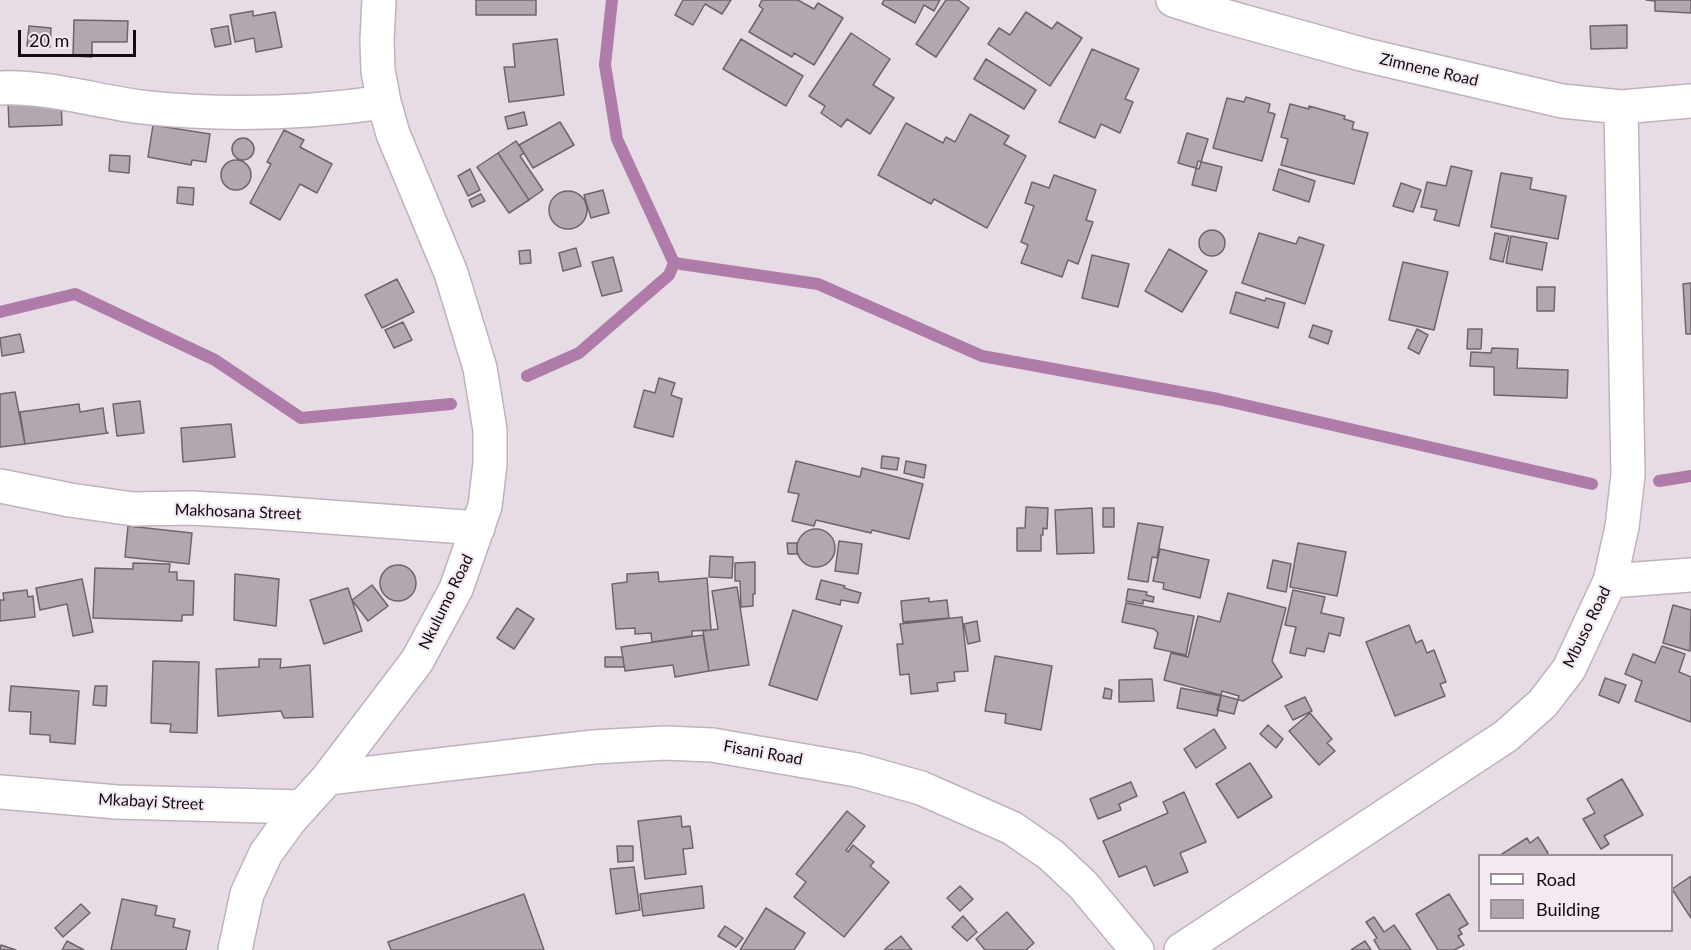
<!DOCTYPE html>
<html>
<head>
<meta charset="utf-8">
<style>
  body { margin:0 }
  #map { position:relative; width:1691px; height:950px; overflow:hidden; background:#e7dce6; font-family:Lato,sans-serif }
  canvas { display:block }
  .legend { position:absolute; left:1478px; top:854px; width:195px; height:78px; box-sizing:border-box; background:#f4e9f3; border:2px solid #999198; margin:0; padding:8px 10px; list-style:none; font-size:18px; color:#100c0f }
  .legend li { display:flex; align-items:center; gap:12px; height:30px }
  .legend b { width:30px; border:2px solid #999198 }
  .scale { position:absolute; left:18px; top:30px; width:118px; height:27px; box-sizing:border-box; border:3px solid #100c0f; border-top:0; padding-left:8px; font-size:18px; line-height:21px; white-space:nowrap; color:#100c0f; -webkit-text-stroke:4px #f4e9f3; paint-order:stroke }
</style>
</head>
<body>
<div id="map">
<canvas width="1691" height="950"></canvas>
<ul class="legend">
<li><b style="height:8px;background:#fff"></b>Road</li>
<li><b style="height:16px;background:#b1a7b0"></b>Building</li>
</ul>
<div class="scale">20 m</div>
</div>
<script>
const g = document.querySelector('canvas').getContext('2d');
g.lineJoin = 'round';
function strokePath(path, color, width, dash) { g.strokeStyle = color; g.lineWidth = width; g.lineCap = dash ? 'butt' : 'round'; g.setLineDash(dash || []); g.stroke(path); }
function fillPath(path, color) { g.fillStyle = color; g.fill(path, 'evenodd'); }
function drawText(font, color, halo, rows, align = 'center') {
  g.font = font + ' Lato,sans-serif'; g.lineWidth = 4.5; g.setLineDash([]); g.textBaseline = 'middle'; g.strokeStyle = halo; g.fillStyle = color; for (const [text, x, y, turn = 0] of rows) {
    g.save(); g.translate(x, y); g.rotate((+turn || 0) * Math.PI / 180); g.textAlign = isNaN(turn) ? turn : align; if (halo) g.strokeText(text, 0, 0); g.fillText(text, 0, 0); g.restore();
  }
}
strokePath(new Path2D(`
  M674 263 818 284 982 356 1218 399 1592 484
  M0 312 75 294 215 360 301 418 451 404
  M527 376 579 353 669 275 674 263 617 139 605 65 612 0
  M1659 481 1691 476`), '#af7caa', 12);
const building = new Path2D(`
  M476 0H536V15H476Z
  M683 0H731L722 14 705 4 693 25 675 15Z
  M762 0H798L814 9 818 3 843 18 814 65 794 53 792 57 749 32 763 9 759 6Z
  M884 0H940L934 11 924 5 915 23 882 4Z
  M946 0H958L969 8 936 57 916 44Z
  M1646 0H1691V13L1655 11V1Z
  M253 11V16L275 12 282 47 256 52 254 38 235 42 230 15Z
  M1026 12 1052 29 1057 22 1082 38 1050 86 988 44 999 28 1010 35Z
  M74 20 128 21 127 42H92V57L73 56Z
  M1627 25V48L1591 49 1590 26Z
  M29 26 51 28 50 47 27 46Z
  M228 26 231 44 215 47 211 29Z
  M851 33 890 59 873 85 894 98 870 134 847 119 841 127 821 113 825 106 809 96Z
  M557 39 564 95 509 102 504 67H515L513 44Z
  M741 39 803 76 786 106 723 69Z
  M1092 49 1139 69 1125 99 1133 102 1120 133 1101 124 1095 138 1059 122Z
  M986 59 1036 90 1024 109 974 79Z
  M1246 97 1270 104 1268 112 1275 114 1262 161 1213 148 1227 98 1244 102Z
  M61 99 62 125 9 127 8 101Z
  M1290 104 1309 109V106L1345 116 1344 119 1354 122 1352 129 1368 133 1354 184 1281 165 1288 139 1281 137Z
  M524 112 527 125 508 129 505 117Z
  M970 114 1009 136 1004 144 1026 156 987 228 934 199 931 204 878 175 906 123 943 143 946 137 955 142Z
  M560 122 574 145 533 168 519 145Z
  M153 125 210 134 206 162 192 160 191 165 148 157Z
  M284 130 304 140 300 147 332 164 317 193 300 184 280 220 250 203 271 164 267 162Z
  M1187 133 1208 139 1199 169 1178 163Z
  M232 149a11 11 0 1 1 22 0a11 11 0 1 1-22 0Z
  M516 141 524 153 520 156 543 190 529 200 498 153Z
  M498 153 529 200 509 213 477 167Z
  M110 155 130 156 129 173 109 171Z
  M221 175a15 15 0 1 1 30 0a15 15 0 1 1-30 0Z
  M1198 161 1222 167 1216 191 1192 185Z
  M1451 166 1472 171 1459 226 1434 220 1437 210 1421 207 1427 182 1446 186Z
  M470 169 480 190 468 196 458 176Z
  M1279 169 1315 181 1309 202 1273 190Z
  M1501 173 1532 178 1530 189 1566 196 1558 239 1491 227Z
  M1054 175 1096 190 1086 220 1093 222 1078 264 1068 260 1062 277 1021 263 1028 245 1021 242 1034 206 1025 203 1032 182 1049 188Z
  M1401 183 1421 190 1413 212 1393 206Z
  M178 187 194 188 193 205 177 203Z
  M603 190 609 213 591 218 584 195Z
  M549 210a19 19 0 1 1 38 0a19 19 0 1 1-38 0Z
  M481 194 485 201 472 207 469 200Z
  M1199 243a13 13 0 1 1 26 0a13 13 0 1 1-26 0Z
  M1259 233 1296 244 1299 237 1324 245 1305 304 1242 283Z
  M1495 233 1509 236 1503 262 1490 259Z
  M1511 236 1547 243 1542 270 1506 263Z
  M576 248 581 266 563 271 559 253Z
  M1169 249 1207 271 1182 312 1145 291Z
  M530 250 531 263 520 264 519 251Z
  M1092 255 1129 264 1118 307 1082 298Z
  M613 257 622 291 602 296 592 262Z
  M1403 262 1448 272 1434 330 1389 320Z
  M397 279 414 312 382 328 365 295Z
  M1691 283V334H1686L1683 284Z
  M1537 287H1555L1554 311H1537Z
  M1236 292 1265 301 1266 298 1285 303 1278 328 1230 313Z
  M403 322 412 340 394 348 385 330Z
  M1313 325 1332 331 1328 344 1309 337Z
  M1417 329 1428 335 1419 354 1408 348Z
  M1468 329H1482L1481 349H1467Z
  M20 334 24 352 2 356 0 338Z
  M1492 348 1518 349 1517 368 1568 370 1567 398 1494 395V367L1470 366 1471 352 1491 353Z
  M659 378 675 383 671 395 682 399 673 437 634 427 644 390 655 393Z
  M15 392 25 444 0 447V394Z
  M140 401 144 433 117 436 113 404Z
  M79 404 80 412 103 408 106 431 108 433 25 444 20 412Z
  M231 424 235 457 183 462 181 428Z
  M882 456 899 458 897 470 881 468Z
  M796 461 860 477 862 468 923 484 909 539 872 530 871 533 816 520 814 526 792 521 799 494 788 492Z
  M906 461 926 465 924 478 904 473Z
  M1026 507 1048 508 1047 529 1043 528V535H1041V551H1017V528H1025Z
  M1092 508 1094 553 1057 554 1055 510Z
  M1103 508H1114V527H1103Z
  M1138 523 1163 527 1157 558 1152 557 1148 582 1128 579Z
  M128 526 192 533 189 564 125 557Z
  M797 548a19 19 0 1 1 38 0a19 19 0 1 1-38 0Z
  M839 541 862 544 858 574 835 571Z
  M787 543H797V554H788Z
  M1298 543 1346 552 1337 596 1290 587Z
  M1160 549 1209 560 1200 598 1163 589 1164 583 1153 581Z
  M710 556 733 557 732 578 709 577Z
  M1273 560 1291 564 1286 592 1267 588Z
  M755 562V594H753V606L741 607 740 581H735V563Z
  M133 563 170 564 169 572H177V580L194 581 193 615H182V621L93 618 95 568 133 569Z
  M380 583a18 18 0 1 1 36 0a18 18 0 1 1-36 0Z
  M658 572 659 582 707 578 711 630 692 631V636L652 642 651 633 635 634V628L616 629 612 584 627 582V574Z
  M235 574 279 579 276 626 234 620Z
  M82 579 93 632 73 636 67 604 40 610 36 588Z
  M821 580 845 586 844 588 861 593 858 603 841 600 840 605 816 599Z
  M372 585 388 606 368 621 352 600Z
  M737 587 749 665 709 671 703 631 718 629 712 591Z
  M348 588 362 631 324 644 310 600Z
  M1128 589 1147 592 1146 595 1154 597 1153 602 1143 600V604L1126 601Z
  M27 590 28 597 33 596 35 617 0 621V600H4L3 593Z
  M1293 590 1325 597 1321 613 1344 618 1340 636 1329 633 1324 652 1307 648 1305 656 1290 653 1296 627 1285 625Z
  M1228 593 1286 608 1272 661 1282 677 1243 701 1164 680 1171 653 1188 657 1198 616 1220 622Z
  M929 598V602L947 600 949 618 903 622 901 601Z
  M1126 603 1194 616 1186 655 1154 648 1158 633 1154 629 1122 622Z
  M1673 605 1691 610 1690 651 1663 643Z
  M517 608 534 619 514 649 497 638Z
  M793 610 842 626 817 700 769 685Z
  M962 617 968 671 954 672 955 681 937 683 938 691 911 694 909 674 900 675 897 644H903L900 624Z
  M977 621 980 641 968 644 964 624Z
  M1409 625 1416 643 1422 640 1427 653 1434 650 1446 682 1440 684 1445 696 1395 716 1366 642Z
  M703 635 709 671 675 677 673 665 625 671 621 647Z
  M1662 646 1685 654 1679 672 1691 677V722L1635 701 1642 681 1625 674 1633 654 1655 663Z
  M995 656 1052 666 1041 730 1005 723 1006 714 985 711Z
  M605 657H623L624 667H605Z
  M259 659H281L280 668 310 665 313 717 284 718 281 711 218 716 216 669 259 667Z
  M153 661 199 662 197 733 170 732 171 724 151 723Z
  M1605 678 1626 685 1619 703 1599 695Z
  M1152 679 1154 701 1119 702V680Z
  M11 686 79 691 75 744 50 742V735L30 734 31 712 9 711Z
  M95 686H107L106 706 93 705Z
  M1105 688 1112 690 1111 699 1103 698Z
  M1181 688 1221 696 1217 716 1177 708Z
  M1222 691 1239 696 1234 714 1217 710Z
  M1305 697 1312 711 1293 720 1285 706Z
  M1310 713 1332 739 1327 743 1335 751 1319 765 1289 731Z
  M1268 725 1283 739 1276 748 1260 734Z
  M1214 729 1226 748 1196 768 1184 749Z
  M1250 763 1272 797 1238 818 1216 784Z
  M1622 779 1643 815 1604 836 1609 844 1601 849 1583 819 1595 813 1587 799Z
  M1131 782 1137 796 1119 804 1121 810 1098 819 1090 799Z
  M1184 792 1206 842 1180 853 1188 872 1154 886 1146 866 1119 877 1103 841 1168 813 1163 802Z
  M847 811 865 826 846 850 848 852 853 845 874 862 870 866 889 882 844 937 794 897 806 882 796 874Z
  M681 816 682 827 690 826 693 848 683 849 686 874 645 879 638 821Z
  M1538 837 1548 853 1545 856H1499L1527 838 1530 843Z
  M617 846H633V861L618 862Z
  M634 867 640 910 616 914 610 869Z
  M1691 876V918L1672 889Z
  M702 886 704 908 643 916 640 894Z
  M960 886 973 899 960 911 947 898Z
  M524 894 544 950H391L388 942Z
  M1449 894 1468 924 1459 929 1462 934 1458 936 1464 945 1454 950H1438L1416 914Z
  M122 899 157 906 155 915 175 919 173 927 190 931 186 950H111Z
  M81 904 90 913 63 937 55 928Z
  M766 908 805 933 794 950H740Z
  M1007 912 1034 943 1026 950H985L976 939Z
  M963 916 977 932 967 941 952 927Z
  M1374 917 1384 932 1394 925 1411 950H1380L1374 940 1377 938 1366 922Z
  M725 926 743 938 736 947 718 936Z
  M901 936 912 950H887L885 949Z
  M67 941 84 950H62Z
  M1365 941 1371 950H1351Z
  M1 945 16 950H0Z`);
fillPath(building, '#b1a7b0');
strokePath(building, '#6e646d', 1.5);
const minor = new Path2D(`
  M1173 0 1217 14 1361 54 1562 101 1621 107 1691 101
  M0 88C47 86 95 101 141 107 223 116 302 114 384 102
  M0 486 70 500 133 509 191 508 262 512 478 528
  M1610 581 1691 575
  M328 778 593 747 665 743 712 745 857 770 921 788 1012 828 1051 855 1083 885 1137 950
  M0 792 117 802 302 807
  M235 950 247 894 266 853 290 820 328 778 417 661 456 589 485 506 490 464V430L480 368 451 273 393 134 384 102 378 71 377 41 379 0
  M1181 950 1506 736 1543 703 1569 669 1610 581 1622 527 1628 475 1621 107`);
strokePath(minor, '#beb3bc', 36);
strokePath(minor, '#fff', 33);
drawText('16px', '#100c0f', '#f4e9f3', [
  ["Zimnene Road",1429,70,13],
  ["Makhosana Street",238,512,2],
  ["Nkulumo Road",446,602,-64],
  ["Mbuso Road",1587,627,-64],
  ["Fisani Road",763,753,10],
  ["Mkabayi Street",151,802,3]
]);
</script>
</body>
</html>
